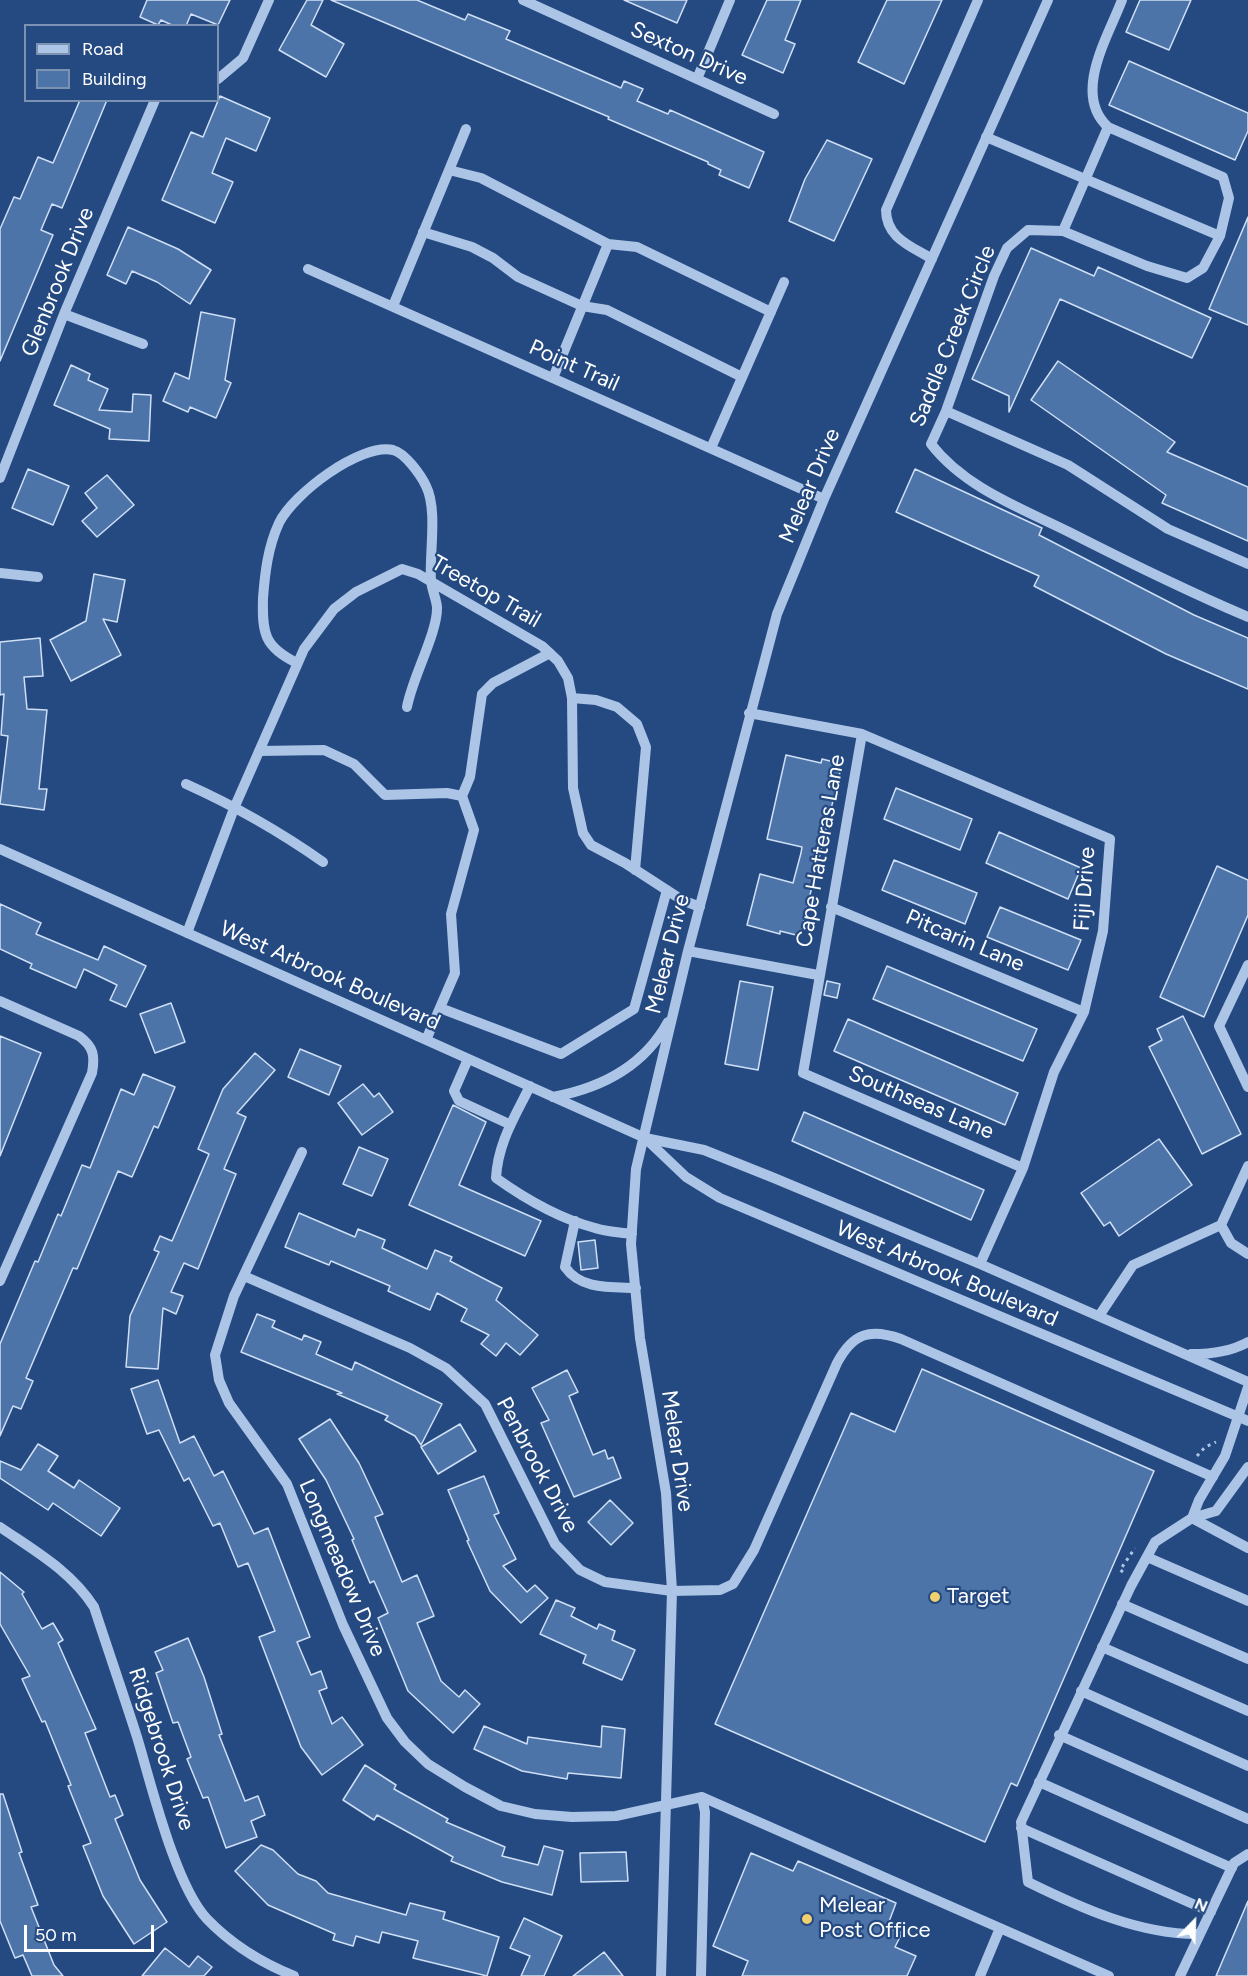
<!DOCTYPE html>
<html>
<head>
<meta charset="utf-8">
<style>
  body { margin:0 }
  #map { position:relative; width:1248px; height:1976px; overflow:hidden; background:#254a81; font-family:Figtree,sans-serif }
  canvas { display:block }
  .legend { position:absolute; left:24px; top:24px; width:195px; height:78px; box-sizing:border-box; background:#254a81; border:2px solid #7c92b3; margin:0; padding:8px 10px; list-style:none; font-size:18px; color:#fff }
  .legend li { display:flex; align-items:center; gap:12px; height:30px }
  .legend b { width:30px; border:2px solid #7c92b3 }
  .north { position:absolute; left:1164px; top:1892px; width:60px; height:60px; -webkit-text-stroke:4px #254a81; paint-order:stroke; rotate:23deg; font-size:16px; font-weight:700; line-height:24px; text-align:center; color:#fff }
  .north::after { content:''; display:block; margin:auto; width:21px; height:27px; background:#fff; clip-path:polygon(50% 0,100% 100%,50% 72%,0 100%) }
  .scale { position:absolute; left:24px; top:1925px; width:130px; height:27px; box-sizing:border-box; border:3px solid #fff; border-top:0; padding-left:8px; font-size:18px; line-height:21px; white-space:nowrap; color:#fff; -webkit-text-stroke:4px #254a81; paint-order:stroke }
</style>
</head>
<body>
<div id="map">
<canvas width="1248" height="1976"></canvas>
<ul class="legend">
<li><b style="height:8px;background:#acc5e7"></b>Road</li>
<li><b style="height:16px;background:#4d74a9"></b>Building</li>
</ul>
<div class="north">N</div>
<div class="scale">50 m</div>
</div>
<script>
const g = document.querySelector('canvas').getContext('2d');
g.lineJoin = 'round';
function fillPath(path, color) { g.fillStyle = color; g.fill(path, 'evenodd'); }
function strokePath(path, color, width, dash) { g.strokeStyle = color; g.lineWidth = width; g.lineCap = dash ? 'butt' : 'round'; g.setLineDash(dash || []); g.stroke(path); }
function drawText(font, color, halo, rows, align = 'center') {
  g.font = font + ' Figtree,sans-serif'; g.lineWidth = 4.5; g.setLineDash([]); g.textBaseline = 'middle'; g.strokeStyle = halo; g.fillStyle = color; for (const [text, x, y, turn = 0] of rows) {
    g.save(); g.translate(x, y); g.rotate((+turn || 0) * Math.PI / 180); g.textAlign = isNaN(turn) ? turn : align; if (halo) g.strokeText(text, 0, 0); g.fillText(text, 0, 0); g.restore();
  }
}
const building = new Path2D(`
  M147 0H230L218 25 191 14 186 26H174L161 20 158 25 140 17Z
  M307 0H323L311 25 344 44 326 77 279 50Z
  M331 0H417L465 20 468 14 510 31 506 39 621 88 624 81 643 89 637 101 668 114 670 110 764 152 749 188 719 175 721 170 708 164V162L608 119 609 117Z
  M624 0H687L677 23Z
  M767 0H801L785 40 795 44 783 73 742 55Z
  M887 0H942L904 84 858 62Z
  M1140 0H1191L1169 50 1126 32Z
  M1129 61 1248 113V131L1235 160 1109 105Z
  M220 96 270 118 256 151 226 138 212 173 233 182 215 223 162 200 191 132 203 137Z
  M80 100H107L62 208 52 204 41 230 53 235 0 361V229L14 197 20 199 38 157 53 163Z
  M827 140 872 159 834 241 789 221 805 179Z
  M1248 217V325L1209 309Z
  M128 227 178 249 211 270 190 304 157 282 132 271 126 284 107 275Z
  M1031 248 1094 276 1098 267 1211 318 1192 358 1060 299 1009 412V396L972 379Z
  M201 312 235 319 225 380 231 383 216 418 190 407 188 412 163 401 175 373 189 379Z
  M1058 361 1175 442 1167 452 1248 487V541L1162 503 1166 495 1031 400Z
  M71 365 90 374 88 380 108 389 99 410 132 412 133 394 151 395 149 441 109 439 110 429 54 405Z
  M28 469 69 486 53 525 12 508Z
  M915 469 1042 528 1039 535 1194 615 1248 638V689L1166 654 1034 586 1039 576 896 512Z
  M107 475 134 505 97 537 82 521 97 508 85 493Z
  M94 574 125 580 117 622 103 619 121 655 71 681 50 640 86 621Z
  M40 638 43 676 24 677 27 709 47 710 39 789H47L44 810 0 804 8 736 1 735 4 694 0 695V642Z
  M786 755 821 763 822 759 842 764 800 936 780 931V934L747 925 760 874 793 883 801 853 802 847 767 839Z
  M896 788 972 819 960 850 884 819Z
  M999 832 1081 868 1068 899 986 863Z
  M894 860 977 893 965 924 882 890Z
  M1217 866 1248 880V915L1204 1017 1160 997Z
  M0 904 41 923 36 934 98 960 104 946 146 966 126 1007 110 1000 117 985 84 969 76 988 30 968 32 964 0 949Z
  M1000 907 1081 940 1068 970 987 937Z
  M887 966 1037 1029 1023 1061 873 999Z
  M740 981 773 987 758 1070 725 1064Z
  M827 981 840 984 837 998 824 995Z
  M171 1003 185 1042 155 1053 140 1014Z
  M1183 1016 1241 1134 1202 1154 1149 1047 1162 1040 1157 1029Z
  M848 1019 1018 1093 1005 1125 834 1051Z
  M0 1036 41 1053 0 1156Z
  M300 1049 341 1066 329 1095 288 1077Z
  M255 1053 275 1070 237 1113 246 1117 224 1169 236 1174 198 1269 184 1263 171 1292 183 1296 176 1314 163 1308 158 1369 126 1367 130 1316 159 1252 154 1250 160 1236 172 1241 184 1213 209 1154 198 1149 223 1089Z
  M143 1074 175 1087 158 1128 154 1126 132 1177 118 1171 77 1269 73 1268 26 1378 33 1381 21 1409 13 1406 0 1436V1344L35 1261 38 1262 58 1214 61 1216 82 1165 90 1168 121 1089 134 1095Z
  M363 1084 374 1097 379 1093 393 1112 362 1135 338 1103Z
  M453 1105 486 1122 459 1185 541 1221 525 1256 409 1205Z
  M804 1112 984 1190 971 1220 792 1141Z
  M1159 1139 1192 1185 1119 1236 1110 1222 1104 1226 1081 1193Z
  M359 1147 388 1159 372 1196 343 1184Z
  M299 1213 355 1237 358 1229 385 1240 382 1248 427 1269 435 1250 452 1257 450 1261 502 1288 496 1300 538 1335 520 1355 506 1343 496 1356 481 1344 489 1335 461 1321 467 1309 437 1293 430 1310 388 1291 390 1286 331 1261 329 1265 285 1247Z
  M595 1240 598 1268 581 1270 578 1242Z
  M257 1314 275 1321 272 1327 302 1340 304 1335 321 1342 316 1354 352 1370 355 1362 442 1404 421 1445 415 1436 385 1420 388 1416 337 1394 342 1393 241 1352Z
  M922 1369 1154 1471 1017 1786 1011 1783 985 1842 715 1724 851 1413 895 1432Z
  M567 1370 578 1392 569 1396 593 1455 605 1450 608 1459 613 1457 621 1478 574 1497 541 1423 549 1420 532 1388Z
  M158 1380 180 1443 194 1436 214 1476 223 1471 254 1534 268 1528 310 1637 297 1642 311 1675 321 1671 327 1688 319 1691 332 1724 342 1717 363 1745 322 1775 301 1747 259 1637 275 1631 248 1563 238 1567 220 1523 213 1526 189 1478 184 1481 159 1430 147 1434 131 1389Z
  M330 1419 359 1463 383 1514 375 1517 402 1582 417 1575 434 1616 417 1623 441 1681 459 1697 465 1690 480 1704 453 1733 408 1691 378 1618 388 1613 374 1581 370 1583 352 1540 354 1539 326 1480 299 1439Z
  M460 1424 476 1451 438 1474 421 1447Z
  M38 1444 58 1456 48 1471 74 1488 79 1480 120 1508 101 1536 53 1503 48 1510 0 1478V1461L21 1470Z
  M484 1476 499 1513 494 1515 516 1559 503 1566 527 1592 535 1585 548 1598 521 1623 490 1591 467 1541 469 1540 448 1490Z
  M610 1500 633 1523 611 1545 588 1522Z
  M0 1572 24 1592 22 1594 42 1629 53 1623 63 1640 58 1643 96 1729 85 1733 110 1797 115 1795 123 1815 115 1819 140 1880 167 1922 134 1944 103 1896 83 1846 91 1843 68 1786 71 1785 45 1721 42 1722 22 1679 30 1676 0 1624Z
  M556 1600 575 1608 571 1616 597 1629 599 1624 615 1631 612 1640 635 1650 622 1680 583 1663 586 1655 540 1634Z
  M188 1638 204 1677 222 1734 219 1735 245 1801 258 1796 265 1815 251 1821 257 1837 226 1848 208 1797 203 1798 187 1759 191 1757 178 1722 173 1723 156 1673 163 1670 155 1652Z
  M484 1726 527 1744 528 1737 601 1747 602 1726 625 1729 621 1778 568 1773 567 1779 522 1771 474 1749Z
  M365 1765 396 1785 394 1789 448 1819 446 1822 505 1847 502 1856 538 1865 544 1846 563 1851 552 1895 502 1882 451 1861 453 1857 377 1815 374 1820 343 1800Z
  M0 1794H3L22 1852 19 1853 38 1905 31 1907 54 1965 63 1976H32L23 1955 15 1958 0 1921Z
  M261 1845 273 1850 298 1874 316 1881 328 1893 406 1915 410 1903 445 1912 443 1919 499 1937 487 1976 413 1958 418 1941 382 1932 379 1943 356 1936 353 1946 333 1940 335 1934 268 1905 235 1871Z
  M626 1852 628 1881 581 1882 580 1853Z
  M751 1853 793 1871 798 1861 896 1903 887 1927 902 1933 895 1947 916 1956 907 1976H742L748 1961 713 1946Z
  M1248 1901V1976H1216Z
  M524 1918 562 1936 544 1976H521L530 1956 510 1948Z
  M165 1948 189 1967 198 1956 212 1967 204 1976H142Z
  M604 1952 623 1976H573Z`);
fillPath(building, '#4d74a9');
strokePath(building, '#cfdff5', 1.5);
strokePath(new Path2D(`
  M1197 1456 1205 1447 1216 1442
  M1123 1572 1120 1570 1135 1548`), '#acc5e7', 3, [3, 4.5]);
strokePath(new Path2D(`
  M523 0 774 114
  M1122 0C1108 37 1072 94 1108 127L1063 231 1028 230 1007 248 994 276 946 411 931 444C965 488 1021 508 1069 532 1128 562 1187 591 1248 617
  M218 79 243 58 269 0
  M697 79 730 0
  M986 137 1220 236
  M449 170 481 178 608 244 553 378
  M1063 231 1147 266 1187 278 1203 268 1220 236 1229 198 1223 177 1108 127
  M423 232 472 247 493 258 518 277 582 306 607 310 742 377
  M608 244 637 247 771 312
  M932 259C911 246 886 238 886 210L978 0
  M308 269 824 499
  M393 306 466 129
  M64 314 143 344
  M946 411 1068 465 1168 529 1248 564
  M711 448 784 282
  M0 478 64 314 155 100
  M0 573 38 577
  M297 663C264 647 262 633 263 598 265 572 268 547 279 523 293 494 360 443 393 450 405 453 421 475 426 486 438 510 429 554 431 581 432 590 436 598 437 607 438 632 412 678 407 707
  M572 698 596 700 617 707 637 724 646 747 635 870
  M749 713 862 734 1110 839 1103 931 1084 1012 1054 1072 1023 1168 980 1264
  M862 734 803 1073 1023 1168
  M259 751 324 750 354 764 385 795 447 793 462 796 474 830 451 914 455 973 426 1040
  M186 784C235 806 279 831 323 862
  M462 796 470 777 482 694 493 683 550 653
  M0 849 645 1138 704 1150 774 1178 980 1264 1248 1382
  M831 907 1084 1012
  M187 933 235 806 304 649 334 609 356 592 402 569 418 574 542 646 558 661 568 678 572 698 573 788 583 833 591 845 625 863 682 900 700 907
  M688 951 818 975
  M1248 965 1219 1026 1248 1087
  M0 1001 79 1036C94 1047 95 1056 92 1073L0 1281
  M440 1008 561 1054 634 1009 667 890
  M468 1059 454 1091 459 1101 509 1124
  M530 1086C515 1117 498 1142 496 1178 524 1198 561 1219 595 1228 606 1232 620 1232 632 1234
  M553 1097C601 1088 644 1066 668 1022
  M645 1138 686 1177 720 1198 1248 1421
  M302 1152 234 1296 215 1355 219 1380 229 1403 287 1484 343 1625 387 1718 405 1742 428 1764 465 1787 501 1806 535 1814 572 1817 616 1816 702 1797 1109 1976
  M575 1221 565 1267C581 1290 610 1287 636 1288
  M1221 1225 1231 1243 1248 1254
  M244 1276 410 1348 446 1368 485 1404 555 1544 580 1570 605 1582 672 1591 720 1590 733 1584 754 1550 837 1363C853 1333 870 1328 901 1339L1213 1477
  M1099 1316 1133 1265 1221 1225 1248 1166
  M1191 1354C1211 1354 1230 1352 1248 1342
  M1248 1467 1216 1511 1192 1518 1155 1542 1131 1586 1021 1822 1028 1882C1081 1908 1140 1935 1200 1934L1234 1863 1248 1854
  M1192 1518 1199 1500 1225 1456 1248 1387
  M1192 1518 1248 1548
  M0 1527C35 1551 71 1571 94 1607 108 1650 123 1693 137 1737 151 1783 175 1885 207 1919 231 1944 262 1963 294 1976
  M1147 1557 1248 1601
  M1122 1604 1248 1659
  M1102 1647 1248 1711
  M1081 1691 1248 1766
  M1059 1735 1248 1819
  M1039 1782 1232 1868
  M1021 1828 1211 1912
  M661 1976 672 1591 666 1493 640 1338 631 1244 636 1169 688 951 777 614 824 499 1048 0
  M701 1976 705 1812 702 1797
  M980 1976 1000 1928
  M1180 1976 1200 1934`), '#acc5e7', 10);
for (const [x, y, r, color] of [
  [935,1597,6,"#f0cf70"],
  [807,1919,6,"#f0cf70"]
]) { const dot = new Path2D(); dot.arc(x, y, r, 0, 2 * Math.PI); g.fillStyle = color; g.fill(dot); strokePath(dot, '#254a81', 2); }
drawText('22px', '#fff', '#254a81', [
  ["Sexton Drive",689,54,24],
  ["Glenbrook Drive",58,282,-68],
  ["Saddle Creek Circle",953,336,-68],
  ["Point Trail",574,366,24],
  ["Melear Drive",810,486,-67],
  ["Treetop Trail",486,592,30],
  ["Cape Hatteras Lane",821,851,-80],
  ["Fiji Drive",1085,889,-86],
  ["Pitcarin Lane",965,941,23],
  ["Melear Drive",668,954,-76],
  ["West Arbrook Boulevard",330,976,24],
  ["Southseas Lane",921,1103,23],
  ["West Arbrook Boulevard",947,1274,23],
  ["Melear Drive",677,1451,82],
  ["Penbrook Drive",537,1465,62],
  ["Longmeadow Drive",342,1568,67],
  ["Ridgebrook Drive",161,1749,72]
]);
drawText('22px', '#fff', '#254a81', [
  ["Target",947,1597],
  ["Melear",819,1906],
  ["Post Office",819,1931]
], 'left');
</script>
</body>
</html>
